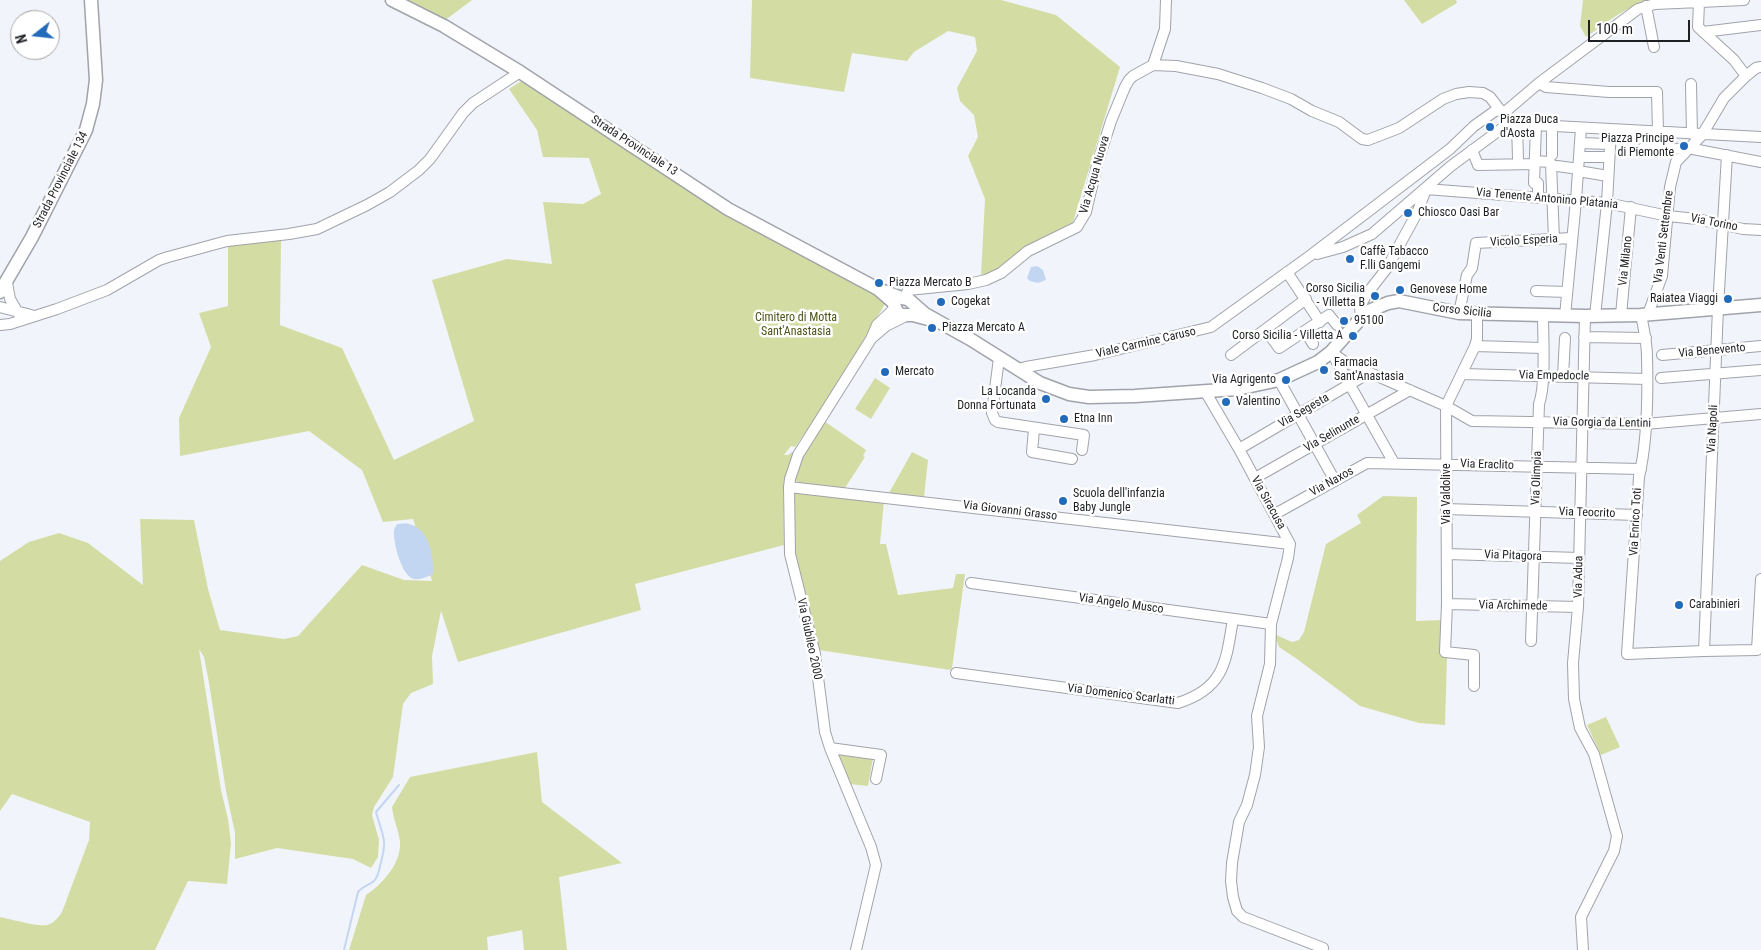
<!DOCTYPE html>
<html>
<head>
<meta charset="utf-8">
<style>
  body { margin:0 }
  #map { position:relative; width:1761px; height:950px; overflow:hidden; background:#f1f4fb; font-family:"Roboto Condensed",sans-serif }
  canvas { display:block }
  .north { position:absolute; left:10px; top:10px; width:50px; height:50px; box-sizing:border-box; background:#fff; border:1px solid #a5a6a7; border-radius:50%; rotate:254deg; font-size:14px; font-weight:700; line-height:20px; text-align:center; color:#1f2023 }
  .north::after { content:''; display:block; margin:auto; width:18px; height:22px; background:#226bbb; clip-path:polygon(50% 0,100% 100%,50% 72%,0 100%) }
  .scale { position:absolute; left:1588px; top:20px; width:102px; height:22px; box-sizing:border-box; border:2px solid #1f2023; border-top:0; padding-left:6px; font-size:15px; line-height:18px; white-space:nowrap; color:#1f2023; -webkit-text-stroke:4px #fff; paint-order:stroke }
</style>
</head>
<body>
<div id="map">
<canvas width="1761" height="950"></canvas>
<div class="north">N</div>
<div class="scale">100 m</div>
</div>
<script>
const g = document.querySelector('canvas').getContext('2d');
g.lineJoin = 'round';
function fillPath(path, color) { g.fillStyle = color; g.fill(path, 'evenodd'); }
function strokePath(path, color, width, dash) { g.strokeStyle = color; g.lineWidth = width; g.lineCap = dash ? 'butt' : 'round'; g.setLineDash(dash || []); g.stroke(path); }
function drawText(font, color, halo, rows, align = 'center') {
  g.font = font + ' "Roboto Condensed",sans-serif'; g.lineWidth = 5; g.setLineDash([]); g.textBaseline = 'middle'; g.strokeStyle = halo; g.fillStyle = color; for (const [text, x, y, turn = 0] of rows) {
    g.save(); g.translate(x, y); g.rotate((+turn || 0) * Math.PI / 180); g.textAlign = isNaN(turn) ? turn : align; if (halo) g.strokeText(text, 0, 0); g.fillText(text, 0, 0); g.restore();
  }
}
fillPath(new Path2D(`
  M403 0H472L444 21Z
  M752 0H1001L1056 15 1120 67 1073 222 1024 249 998 271 981 276 985 199 968 156 978 137 974 115 960 101 957 88 977 51 975 37 948 31 914 52 907 61 852 53 844 92 750 78Z
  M1404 0H1456L1457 3 1422 24Z
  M1583 0H1656C1629 3 1608 22 1586 37L1580 26Z
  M523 81 723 210 888 299 822 409 795 447 791 446 784 455H788L792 452 794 453 786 473 783 488 784 545 635 584 641 610 458 662 441 611 432 656 433 684 411 693 403 704 393 777 374 807 372 815 379 840 378 857 371 868 353 859 277 848 235 859V833L226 791 209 683 204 657 199 649 221 790 228 819 231 843 227 884 188 881 155 950H0V917C10 919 38 927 47 925 53 924 59 917 62 912L89 840 90 822 12 794 0 811V561L29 542 59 533 88 543 143 585 140 519 194 520 208 589 220 630 284 639 298 636 362 565 404 580 432 581 413 519 383 522 362 470 309 431 180 456 179 418 211 347 199 313 228 306V246L236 243 281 240 280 325 342 348 394 460 474 421 432 280 507 259 552 264 543 202 583 204 601 194 589 158 543 157 537 130 509 89 518 83Z
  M875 378 890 388 871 419 855 409Z
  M824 421 866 450 863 456 865 457 845 488 800 483 794 480 802 458Z
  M912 452 928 460 924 497 889 493Z
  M795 491 884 500 880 544H886L898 595 953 588 956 574H965L952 668 950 670 819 650 794 560 792 493Z
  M1383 496 1417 497 1416 621 1443 620 1440 656 1447 657 1445 725 1419 723 1360 706 1297 659 1279 647 1274 634 1292 642 1299 640 1304 632 1326 544 1361 523 1357 515Z
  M1606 717 1620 747 1601 755 1587 725Z
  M537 752 542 802 622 863 559 877 567 950H524L522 930 487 937 488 950H349L366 895C383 884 402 862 400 841 398 829 393 818 392 807L410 777Z
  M837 754 873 758 868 786 850 784Z`), '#d3dda3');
fillPath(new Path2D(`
  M1037 266 1043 270 1046 280 1038 283 1030 281 1027 278 1031 267Z
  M397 524C400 524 405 523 409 524 429 528 434 557 433 574 427 577 421 580 414 579 402 577 393 543 394 531 394 529 396 526 397 524Z`), '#c3d6f1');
strokePath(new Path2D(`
  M344 950 358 892C364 885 370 885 374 881 378 877 379 871 380 866 388 838 383 838 376 812L399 785`), '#c3d6f1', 2);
const minor = new Path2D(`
  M1699 2 1698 27 1734 60 1746 76
  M1646 6 1654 47
  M1703 32 1761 25
  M1153 65 1165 29 1166 0
  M1539 83 1546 87 1609 92H1657L1658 132
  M1691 84 1692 134
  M1505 112 1539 83 1638 9 1655 4 1744 0
  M1517 124 1518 159
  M1536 125 1534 183H1538V197
  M1552 126V155
  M1580 143 1610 144
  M1643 148 1687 149
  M1693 149 1761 162
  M1472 150 1478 165 1535 164
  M1727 155 1718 308 1704 651 1757 650 1761 579
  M1579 157H1609
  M1535 161 1550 162 1551 164 1554 239
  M1557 166 1579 169
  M1578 171 1608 176
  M1317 254 1343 247 1372 234 1451 166 1505 126 1508 122V117
  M1287 272 1320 322
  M7 283 10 299 18 313
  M1536 291 1567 292
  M905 298 908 290 968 284 986 280 1001 273 1028 251 1077 227 1086 212 1097 165 1111 121 1125 87 1129 80 1133 76 1153 65 1176 66 1218 74 1262 88 1291 99 1312 111 1339 122 1362 139 1368 140 1399 128 1443 99 1456 94 1469 92 1483 93 1490 97 1500 110 1505 112 1510 121 1517 124 1761 137
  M0 307 31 315
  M1459 313 1467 275 1472 268 1476 243 1572 238
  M1648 314 1662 276 1670 187 1676 162 1702 135 1724 98 1746 76 1756 68 1761 67
  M1621 315 1631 207
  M1641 315C1644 329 1647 343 1647 357 1648 393 1647 443 1639 477L1627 654 1704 651
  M1565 316 1576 200 1581 128
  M1595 316 1607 203 1611 129
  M1361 318 1360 307 1366 295 1387 268 1418 211 1426 189 1607 203 1668 216 1697 219 1743 229 1761 230
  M0 325 10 324 57 309 107 290 159 260 168 257 227 241 289 234 317 229 367 205 390 192 419 170 430 159 463 113 473 103 520 72
  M1266 330 1279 348 1329 315 1337 325
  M1305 331 1313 344
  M1584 337 1646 338
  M872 338 886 326 906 316
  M1475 346 1542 348
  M1331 352 1345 362 1446 406 1472 421 1645 424 1761 414
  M1231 355 1306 299
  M1333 355 1394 463
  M1662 355 1761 346
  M999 358 992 413 995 420 998 422 1084 435 1082 450
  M1018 369 1026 367 1095 355 1211 327 1311 255 1450 149 1474 126 1495 111 1500 110
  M1462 374 1647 379
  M1563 376 1565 338
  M1661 378 1761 370
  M1279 380 1335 481
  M1205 391 1239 449 1290 544 1288 558 1271 624 1270 664 1257 716 1259 747 1255 775 1247 805 1239 822 1232 863 1231 881 1233 897 1237 911 1243 917 1323 948
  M1034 429 1032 452 1072 459
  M1239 449 1369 373
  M1255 478 1410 390
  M789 487 1290 544
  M1446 509 1637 515
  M1275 514 1367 463 1641 469
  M1447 554 1579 558
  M971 583 1271 624
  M1447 604 1578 607
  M1531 641 1539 404C1546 385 1543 338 1543 315
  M956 673 1178 703C1225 688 1226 661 1233 619
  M1474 686V655L1445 652 1447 604 1446 406 1475 346 1477 339V313
  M830 748 881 755 876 779
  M856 950 876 865 871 847 830 748 825 732 815 654 790 554 789 487 790 479 798 455 871 339 877 325 896 307
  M1583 950 1581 917 1614 851 1617 836 1594 754 1580 728 1574 699 1573 663 1578 607 1585 316`);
const major = new Path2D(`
  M392 0 444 26 520 72 728 209 878 289 893 302 896 310 900 315H913L928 319
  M878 289 902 298 908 299 925 314 970 339 1040 383 1069 394 1089 397 1135 396 1237 389 1279 380 1318 362 1331 352 1361 318 1371 310 1388 303 1399 301 1459 313 1585 316 1641 315 1761 305
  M0 292 32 237 86 130 93 104 96 80 91 0`);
strokePath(minor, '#a0a3aa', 12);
strokePath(major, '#a0a3aa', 15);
strokePath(minor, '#fff', 10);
strokePath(major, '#fff', 12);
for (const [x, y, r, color] of [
  [1490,127,5,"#226bbb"],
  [1684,146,5,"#226bbb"],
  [1408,213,5,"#226bbb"],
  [1350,259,5,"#226bbb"],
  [879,283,5,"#226bbb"],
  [1400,290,5,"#226bbb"],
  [1375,296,5,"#226bbb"],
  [1728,299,5,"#226bbb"],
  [941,302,5,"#226bbb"],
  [1344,321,5,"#226bbb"],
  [932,328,5,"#226bbb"],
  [1353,336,5,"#226bbb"],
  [1324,370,5,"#226bbb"],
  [885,372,5,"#226bbb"],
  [1286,380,5,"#226bbb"],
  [1046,399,5,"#226bbb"],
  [1226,402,5,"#226bbb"],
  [1064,419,5,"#226bbb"],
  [1063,501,5,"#226bbb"],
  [1679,605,5,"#226bbb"]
]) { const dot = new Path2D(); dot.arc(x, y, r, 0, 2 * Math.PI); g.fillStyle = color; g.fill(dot); strokePath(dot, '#fff', 2); }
drawText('12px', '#1f2023', '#fff', [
  ["Piazza Duca",1500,120],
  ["d'Aosta",1500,134],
  ["Piazza Principe",1674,139,"right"],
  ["di Piemonte",1674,153,"right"],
  ["Chiosco Oasi Bar",1418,213],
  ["Caffè Tabacco",1360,252],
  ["F.lli Gangemi",1360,266],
  ["Piazza Mercato B",889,283],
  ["Corso Sicilia",1365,289,"right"],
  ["- Villetta B",1365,303,"right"],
  ["Genovese Home",1410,290],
  ["Raiatea Viaggi",1718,299,"right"],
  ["Cogekat",951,302],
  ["95100",1354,321],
  ["Piazza Mercato A",942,328],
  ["Corso Sicilia - Villetta A",1343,336,"right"],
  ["Farmacia",1334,363],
  ["Sant'Anastasia",1334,377],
  ["Mercato",895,372],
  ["Via Agrigento",1276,380,"right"],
  ["La Locanda",1036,392,"right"],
  ["Donna Fortunata",1036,406,"right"],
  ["Valentino",1236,402],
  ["Etna Inn",1074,419],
  ["Scuola dell'infanzia",1073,494],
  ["Baby Jungle",1073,508],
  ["Carabinieri",1689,605]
], 'left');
drawText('12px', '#1f2023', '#fff', [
  ["Strada Provinciale 13",634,146,33],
  ["Via Acqua Nuova",1095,175,-74],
  ["Strada Provinciale 134",61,180,-63],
  ["Via Tenente Antonino Platania",1547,199,5],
  ["Via Torino",1714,223,11],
  ["Via Venti Settembre",1664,237,-83],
  ["Vicolo Esperia",1524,241,-3],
  ["Via Milano",1626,261,-84],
  ["Corso Sicilia",1462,311,6],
  ["Viale Carmine Caruso",1146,343,-13],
  ["Via Benevento",1712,351,-5],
  ["Via Empedocle",1554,376,1],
  ["Via Segesta",1304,411,-30],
  ["Via Gorgia da Lentini",1602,423,1],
  ["Via Napoli",1713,429,-87],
  ["Via Selinunte",1332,434,-30],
  ["Via Eraclito",1487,465,2],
  ["Via Olimpia",1537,478,-88],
  ["Via Naxos",1332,482,-29],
  ["Via Valdolive",1447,494,-90],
  ["Via Siracusa",1268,503,61],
  ["Via Giovanni Grasso",1010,511,7],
  ["Via Teocrito",1587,513,2],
  ["Via Enrico Toti",1636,522,-87],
  ["Via Pitagora",1513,556,2],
  ["Via Adua",1579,577,-89],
  ["Via Angelo Musco",1121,604,8],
  ["Via Archimede",1513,606,1],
  ["Via Giubileo 2000",809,639,78],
  ["Via Domenico Scarlatti",1121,695,7]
]);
drawText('12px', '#4d5418', '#fff', [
  ["Cimitero di Motta",796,318],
  ["Sant'Anastasia",796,332]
]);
</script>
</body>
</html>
